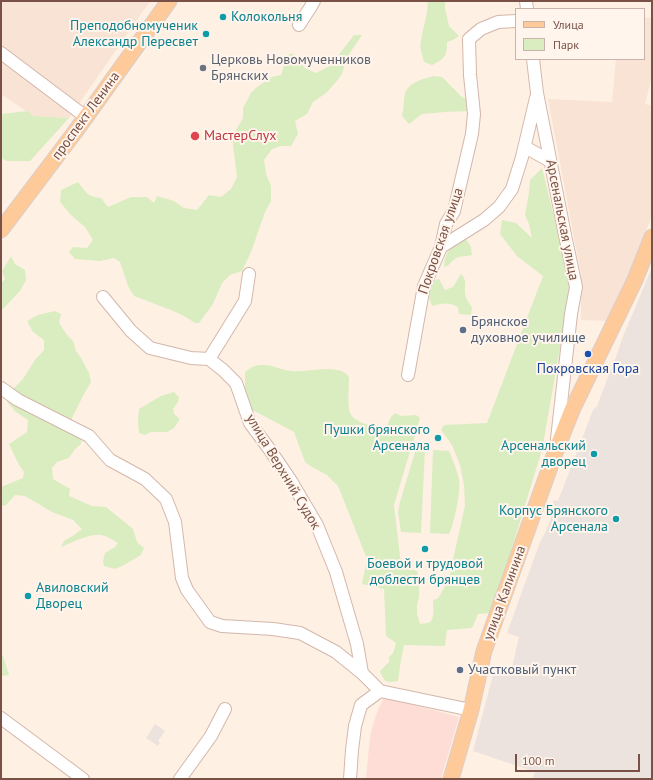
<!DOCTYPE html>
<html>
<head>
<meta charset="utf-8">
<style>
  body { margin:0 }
  #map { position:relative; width:653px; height:780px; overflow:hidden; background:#fef0e3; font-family:"PT Sans",sans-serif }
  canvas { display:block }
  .frame { position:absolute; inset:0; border:2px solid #795146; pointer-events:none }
  .legend { position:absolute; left:515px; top:8px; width:130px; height:52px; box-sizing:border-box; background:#fff5ec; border:1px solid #c9b3aa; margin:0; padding:5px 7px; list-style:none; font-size:12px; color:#795146 }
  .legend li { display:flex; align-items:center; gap:8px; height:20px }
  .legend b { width:20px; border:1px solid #c9b3aa }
  .scale { position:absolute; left:515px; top:754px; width:125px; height:18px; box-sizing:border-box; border:2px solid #795146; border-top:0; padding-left:5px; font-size:12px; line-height:14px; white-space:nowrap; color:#795146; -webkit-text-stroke:3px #fff5ec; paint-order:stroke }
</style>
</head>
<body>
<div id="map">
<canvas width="653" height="780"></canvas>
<div class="frame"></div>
<ul class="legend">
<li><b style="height:5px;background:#ffca9a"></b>Улица</li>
<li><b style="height:11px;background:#d9edc0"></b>Парк</li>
</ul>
<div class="scale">100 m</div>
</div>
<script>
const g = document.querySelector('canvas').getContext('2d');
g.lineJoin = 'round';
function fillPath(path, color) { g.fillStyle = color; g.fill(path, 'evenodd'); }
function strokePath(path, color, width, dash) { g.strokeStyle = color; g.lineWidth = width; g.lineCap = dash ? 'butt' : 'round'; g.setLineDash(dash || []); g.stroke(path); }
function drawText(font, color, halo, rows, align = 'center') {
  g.font = font + ' "PT Sans",sans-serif'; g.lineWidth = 4; g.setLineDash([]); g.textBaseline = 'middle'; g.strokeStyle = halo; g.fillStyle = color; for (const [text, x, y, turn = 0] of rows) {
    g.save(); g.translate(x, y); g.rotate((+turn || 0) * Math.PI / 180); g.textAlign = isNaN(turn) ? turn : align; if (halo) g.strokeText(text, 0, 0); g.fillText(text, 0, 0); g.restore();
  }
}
fillPath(new Path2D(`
  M1 1H150L69 118 33 116 1 94Z
  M644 18H652V76L645 104 652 106V216L610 321 581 320V274L548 99 612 102 616 59H644Z`), '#f9e3d4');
fillPath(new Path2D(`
  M384 697 459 717 441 779H366L370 736 376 715Z`), '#ffddd7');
fillPath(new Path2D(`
  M652 267V779H532L535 772 473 751 495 667 511 671 519 637 507 633 540 542 546 531 552 515 549 513 554 500 558 501 593 410 597 406 617 354 622 339Z
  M155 724 165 731 158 741 160 743 158 746 146 738Z`), '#ede3de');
fillPath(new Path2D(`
  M428 1H445V8L449 26 459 36 453 40 447 42C447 56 445 59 432 65L424 62 420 46 422 35 427 12Z
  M354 35H362L349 54 345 64 342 74 336 82 326 93 313 102 307 114 295 121 298 134 291 146H281L272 149 264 160 266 174 271 186V201L265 212 251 252 242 271 230 275 222 283 213 304 199 323H195L184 316 171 310 134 296 128 286 120 262 114 258 100 261 75 259 69 252 73 247 87 248 93 240 85 227 71 215 60 202 61 190 78 182C86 192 87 197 101 198L108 207 131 197H147L154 203 157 196 174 201 184 208 197 210 209 195 221 197 231 189 237 177 232 137 243 118V108L251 93 257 87 272 77 281 75 287 56 292 53 297 58 305 68 316 73 330 66Z
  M434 76 442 77 462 97 470 101V111L445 112 422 114 409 124 402 116C404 109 403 101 405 94 408 82 423 79 434 76Z
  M28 111 33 116 69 118 30 161H7L1 158V114Z
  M542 168 571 285 542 450 492 613 478 614 472 628 447 630 445 646 404 645 401 660 398 681 390 682 385 681 381 674 380 671 389 662V657L393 653 396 643 386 636 384 589 362 584 367 559 338 486 327 475 312 467 305 462 294 432 245 406V372C251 368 254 365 261 365 273 364 280 370 291 371 304 373 344 362 349 378 349 388 347 404 350 413 355 424 376 427 386 428L391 417 395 413 401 416 416 415 420 418 394 505 400 557 402 563 410 570H414L417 571 419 578V597L417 605V614L420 624C423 623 427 624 430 622 435 618 433 606 433 600L437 599 439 597 444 588 450 575 452 564 465 506 464 485 460 465 452 445 441 430 444 425 487 423 543 276 517 256 500 234 502 220 516 223 532 238 529 224 525 215 529 192 530 180Z
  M466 239 471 247 472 255C466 257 460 255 455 259 450 262 450 266 444 267 445 250 451 247 466 239Z
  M11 256 15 264 25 270 26 280 20 291 1 311V283L5 279 2 271Z
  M461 274C468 282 464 284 465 293 465 298 469 303 472 307L471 315 459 314 458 307C448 302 443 303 432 306 427 294 429 290 435 280L439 279 445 290 453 287Z
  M55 311 61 314 59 323 67 335 73 341 76 351 81 358 89 373 91 382 84 394 71 420 82 437 81 444 75 449 69 458 57 462 52 468 53 479 70 489 69 496 92 506 106 507 133 529 137 542 144 548 141 555 124 565 115 569 104 566 103 561 105 553 115 547 118 543C113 540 107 536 101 535 90 533 71 543 61 547L64 541 74 535 82 529 73 520 52 512 25 496 15 495 6 505 2 506 1 505V487L23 478 24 472 19 465 9 444 27 432 28 420 16 412 7 402 14 388 23 379 35 360 44 350V340L33 332 27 321 38 315Z
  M174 392 179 397 178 402 173 409 174 414 180 419 174 428 167 432H151L145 435 139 433 138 421 139 409 161 396Z
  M416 449H425L421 533 401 532 398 512 400 502Z
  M433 450 449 451C453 460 457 470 459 480 461 492 454 524 449 534L430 533Z
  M1 655 3 656 9 675 1 676Z`), '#d9edc0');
const minor = new Path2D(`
  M526 1 527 9
  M299 25 310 8 314 1
  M1 53 86 117
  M533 59 537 93 565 235 576 287 571 314 557 439
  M525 147 550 161
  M441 247 484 220 499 207 512 189 522 157 536 98
  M103 297 131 331 150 348 191 358 209 359 223 370 236 383 250 423 270 450 291 481 317 525 336 572 357 644 362 673
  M209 359 245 301 249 274
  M408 375 424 286 441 247 446 224 454 211 472 134 474 114 470 75 469 39 481 29 498 22 516 21
  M1 388 18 400 89 436 110 460 145 479 166 499 175 522 182 578 187 590 210 622 222 626 273 629 300 633 336 652 362 673 380 691 471 710
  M1 718 83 779
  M180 779 211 736 225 709
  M350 779 352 750 355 726 361 705 380 691`);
const major = new Path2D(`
  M1 230 75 132 169 1
  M451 779 471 710 484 651 555 453 572 410 635 280 652 237`);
strokePath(minor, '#d3b7ab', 14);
strokePath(major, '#d9cecb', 17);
strokePath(minor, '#fff', 12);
strokePath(major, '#ffca9a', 15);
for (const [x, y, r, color] of [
  [223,17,4,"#0f9aa8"],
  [206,34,4,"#0f9aa8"],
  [203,68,4,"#6b7280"],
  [195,136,5,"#e0444e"],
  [463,330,4,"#5c6f8a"],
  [588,354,4,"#1a4fb4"],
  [438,438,4,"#0f9aa8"],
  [594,454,4,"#0f9aa8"],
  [616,519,4,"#0f9aa8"],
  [425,549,4,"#0f9aa8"],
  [28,596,4,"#0f9aa8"],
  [460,670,4,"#5c6f8a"]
]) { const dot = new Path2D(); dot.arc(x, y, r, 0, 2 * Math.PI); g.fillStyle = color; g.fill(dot); strokePath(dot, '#fff5ec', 1.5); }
drawText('14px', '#0d838f', '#fff5ec', [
  ["Колокольня",231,17,"left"],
  ["Преподобномученик",198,26],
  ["Александр Пересвет",198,42],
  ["Пушки брянского",430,430],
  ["Арсенала",430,446],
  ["Арсенальский",586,446],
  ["дворец",586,462],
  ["Корпус Брянского",608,511],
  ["Арсенала",608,527],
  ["Боевой и трудовой",425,564,"center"],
  ["доблести брянцев",425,580,"center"],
  ["Авиловский",36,588,"left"],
  ["Дворец",36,604,"left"]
], 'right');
drawText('14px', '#5b616d', '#fff5ec', [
  ["Церковь Новомученников",211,60],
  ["Брянских",211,76]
], 'left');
drawText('14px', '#795146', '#fff5ec', [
  ["проспект Ленина",86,116,-54],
  ["Арсенальская улица",562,220,79],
  ["Покровская улица",441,241,-71],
  ["улица Верхний Судок",283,472,59],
  ["улица Калинина",505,593,-70]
]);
drawText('14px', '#be3a42', '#fff5ec', [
  ["МастерСлух",204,136]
], 'left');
drawText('14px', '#4e5e75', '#fff5ec', [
  ["Брянское",471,322],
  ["духовное училище",471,338],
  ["Участковый пункт",468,670]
], 'left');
drawText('14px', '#164399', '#fff5ec', [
  ["Покровская Гора",588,369]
]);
</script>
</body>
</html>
